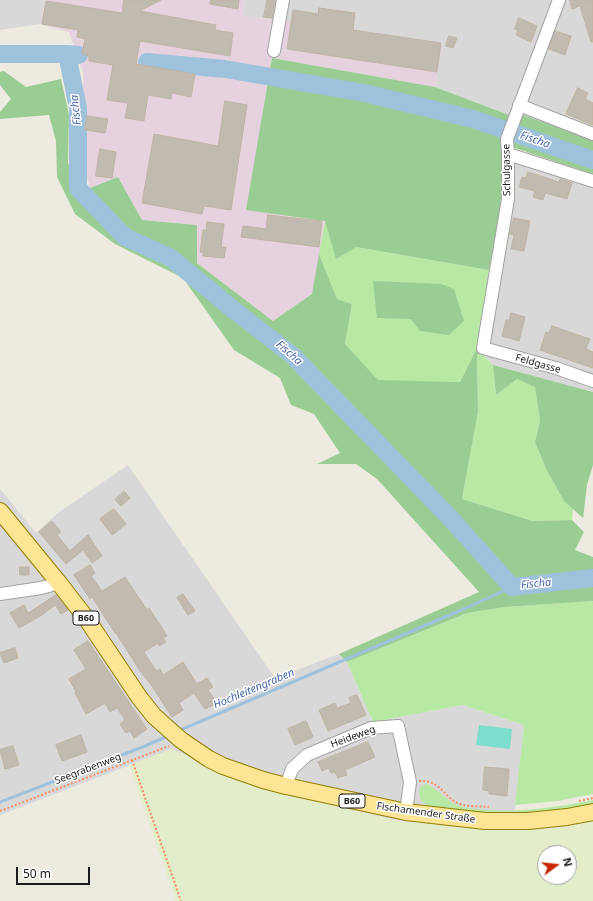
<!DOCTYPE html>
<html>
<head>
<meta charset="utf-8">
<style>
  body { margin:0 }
  #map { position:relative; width:593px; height:901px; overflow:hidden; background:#edebe0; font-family:"Noto Sans",sans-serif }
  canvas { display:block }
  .north { position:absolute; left:537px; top:845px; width:40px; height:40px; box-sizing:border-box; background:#fff; border:1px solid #a4a4a4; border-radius:50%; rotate:75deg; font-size:11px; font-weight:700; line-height:16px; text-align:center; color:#1b1b1b }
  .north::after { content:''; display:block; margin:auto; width:14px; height:18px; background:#c62700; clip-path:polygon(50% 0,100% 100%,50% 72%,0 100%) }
  .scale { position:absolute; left:16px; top:867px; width:74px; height:18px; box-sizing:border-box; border:2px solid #1b1b1b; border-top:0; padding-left:5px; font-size:12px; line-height:14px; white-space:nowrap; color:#1b1b1b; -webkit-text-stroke:3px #fff; paint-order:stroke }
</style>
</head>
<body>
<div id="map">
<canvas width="593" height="901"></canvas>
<div class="north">N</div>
<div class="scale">50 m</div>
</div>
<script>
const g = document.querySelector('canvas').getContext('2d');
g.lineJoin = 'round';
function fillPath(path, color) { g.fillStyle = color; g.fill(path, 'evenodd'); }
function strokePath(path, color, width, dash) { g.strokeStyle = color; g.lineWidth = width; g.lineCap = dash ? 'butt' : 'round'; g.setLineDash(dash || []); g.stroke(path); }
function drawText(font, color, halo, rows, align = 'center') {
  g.font = font + ' "Noto Sans",sans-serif'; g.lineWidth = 3; g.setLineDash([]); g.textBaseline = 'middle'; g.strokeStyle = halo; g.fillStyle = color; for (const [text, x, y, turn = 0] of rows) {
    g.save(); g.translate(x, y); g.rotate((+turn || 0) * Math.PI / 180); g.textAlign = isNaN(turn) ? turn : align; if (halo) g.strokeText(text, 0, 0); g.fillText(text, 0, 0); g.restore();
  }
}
fillPath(new Path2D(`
  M0 0H46L40 24 0 30Z
  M245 0H593V140L509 115 435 87 441 43 242 16Z
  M506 148 593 177V392L493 365 477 348 501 206Z
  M128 465 275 678 339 654 347 662 373 722 463 705 524 725 513 828 405 822 261 789 172 749 0 815V489L36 533 59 512Z`), '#d9d8d8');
fillPath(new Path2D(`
  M46 0H245L242 16 442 43 435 87 272 58 260 132 325 221 313 294 273 321 197 263V225L142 220 118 177 90 188 84 165 83 73 69 32 40 24Z`), '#e6d2de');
fillPath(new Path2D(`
  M172 749 261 789 405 822 513 828 593 818V901H176L129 765ZM545 853H569V877H545Z`), '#e3edca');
fillPath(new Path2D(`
  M325 221 356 247 489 270 477 348 460 382 378 381 345 344 352 304 337 299 319 254Z
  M479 351 493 365 496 395 517 379 535 387 540 421 535 442 547 471 564 501 573 509 572 520 533 521 462 499 478 412 477 357Z
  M593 601V794L558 801 515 805 524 725 463 705 373 722 347 662 467 613 505 607Z
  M427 784C438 789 445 800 457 805 466 809 477 809 487 810 523 812 558 807 593 800V807L495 816 430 807C421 802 416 796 421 786Z`), '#b8e9a4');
fillPath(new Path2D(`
  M272 58 435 87 509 115H523L593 140V174L509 146 506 148 501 206 489 270 356 247 336 259 325 221 246 210Z
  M4 71 26 87 61 79 69 115 68 163 80 196 90 188 118 177 142 220 197 225V263L273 321 312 294 319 254 337 299 352 304 345 344 378 380 460 382 477 348 479 351 477 357 478 412 462 499 533 521 572 520 584 532 575 550 593 557V601L505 607 467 613 347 662 339 654 479 592 377 479 356 464H317L340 453 314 414 291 405 280 378 234 350 183 278 115 244 75 214 57 177 56 141 49 115 0 119V112L11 99 0 85V72Z
  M373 281 441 284 454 289 464 321 449 335 420 331 411 319 377 318Z
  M493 365 593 392V465L587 485 583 518 564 501 547 471 535 442 540 421 535 387 517 379 496 395Z`), '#99cd94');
fillPath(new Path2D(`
  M479 725 512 729 510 749 476 745Z`), '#7cdecc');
strokePath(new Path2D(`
  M178 731 466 608 512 587
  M0 802 145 746 168 736`), '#9fc2dc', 3);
strokePath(new Path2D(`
  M0 54H67L79 55
  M67 54 78 108V188L125 237 171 258 235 311 292 355 453 521 512 587 593 578
  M147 62 225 69 364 93 473 119 593 160`), '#9fc2dc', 18);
const building = new Path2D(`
  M124 0H161L140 11 216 25 215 30 233 33 230 56 140 41 136 64 195 74 191 97 172 93 171 99 148 95 144 121 125 118 128 103 107 100 113 65 89 61V56L82 54 85 39 77 37 78 30 42 24 46 1 122 13Z
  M211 0H239L238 9 210 4Z
  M267 0H275L272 18 264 17Z
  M570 0H593V42H591L580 6 572 9Z
  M319 8 355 13 353 30 441 43 437 72 287 49 293 10 318 14Z
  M519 18 537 26 531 42 516 35 518 30 515 29Z
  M555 31 571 36 565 55 549 49Z
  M449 36 457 38 453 48 446 46Z
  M578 88 588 93 585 99 593 103V125L566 114Z
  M225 101 247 105 231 210 204 206 202 214 142 203 154 134 218 146Z
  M87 116 108 119 105 133 85 130Z
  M100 149 116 152 112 178 96 176Z
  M528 172 559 182 560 179 572 183 567 199 545 193 543 200 533 197 535 191 519 187 522 177 526 178Z
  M268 215 322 221 319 247 241 237 243 226 266 229Z
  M514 218 530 221 524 251 511 249 514 235 510 234Z
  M207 222 224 224 221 247H226L224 258 203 256V252H200L203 230H206Z
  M511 313 525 317 519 341 502 336 506 320H509Z
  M552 326 590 339 586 349 593 352V368L540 350 546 332 549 333Z
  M124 491 130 498 121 506 115 500Z
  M114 509 126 524 112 535 100 519Z
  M52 521 61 532 57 535 70 551 88 535 102 556 92 563 83 550 66 564 39 532Z
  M90 565 95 573 91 576 102 591 125 577 147 610 149 608 164 631 167 636 163 638 166 642 159 646 158 643 144 652 154 668 157 671 160 669 163 675 183 662 197 684 207 678 213 687 208 690 217 703 205 709 194 693 179 703 183 710 172 717 152 686 140 671 116 633H115L92 597 90 599 74 575Z
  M20 567H29V575H20Z
  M183 594 195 611 188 615 177 598Z
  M56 595 68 610 61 614 55 605 42 615 19 628 10 613 24 605 28 613Z
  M88 641 147 729 134 738 130 731 126 733 120 724 125 720 117 708 110 712 105 703 86 714 75 693 76 692 69 679 86 669 74 650Z
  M15 648 18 658 4 663 0 653Z
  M357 695 366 715 328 731 319 710 335 703 337 708 351 703 349 698Z
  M306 721 313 737 295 745 288 729Z
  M81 735 87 752 62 761 56 745Z
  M368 742 375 757 345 770 347 775 338 778 335 772 331 773 329 768 322 771 318 762Z
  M13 746 19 765 5 769 0 750Z
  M485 767 509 769 507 796 489 794V791L483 790Z`);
fillPath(building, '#c1bab0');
strokePath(building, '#bfb4a2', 1);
const minor = new Path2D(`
  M559 0 507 139 508 154V199L483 348 556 368 593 381
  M274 51 283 0
  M519 105 593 134
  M508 154 593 181
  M0 594 41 588 59 583
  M286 786 292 769 307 755 371 728 398 726 410 782 406 812`);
const major = new Path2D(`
  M0 511 59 583 86 618 139 697 154 716 181 740 209 759 223 766 263 780 286 786 406 812 485 821H528L567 817 593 812`);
strokePath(minor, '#a2a2a2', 14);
strokePath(major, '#927e00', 18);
strokePath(new Path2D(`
  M132 760 181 901
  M419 781C442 780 443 798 460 804 468 807 480 806 489 807
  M579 801 593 798
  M0 811 169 746`), '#fb9062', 2, [2, 2]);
strokePath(minor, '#fff', 12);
strokePath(major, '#fde595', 16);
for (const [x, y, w] of [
  [86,618,26],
  [352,801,26]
]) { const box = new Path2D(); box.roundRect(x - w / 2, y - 7, w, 14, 3); g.fillStyle = '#fff'; g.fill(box); strokePath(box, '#1b1b1b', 1); }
drawText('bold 9px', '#1b1b1b', null, [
  ["B60",86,618],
  ["B60",352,801]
]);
drawText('10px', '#1b1b1b', '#fff', [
  ["Schulgasse",507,170,-91],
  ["Feldgasse",538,364,16],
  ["Heideweg",353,737,-20],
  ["Seegrabenweg",88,769,-21],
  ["Fischamender Straße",426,813,8]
]);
drawText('italic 11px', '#4765ab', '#fff', [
  ["Fischa",76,110,-96],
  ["Fischa",535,140,19],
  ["Fischa",289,353,42],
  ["Fischa",536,584,-6],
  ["Hochleitengraben",254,689,-23]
]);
</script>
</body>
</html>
